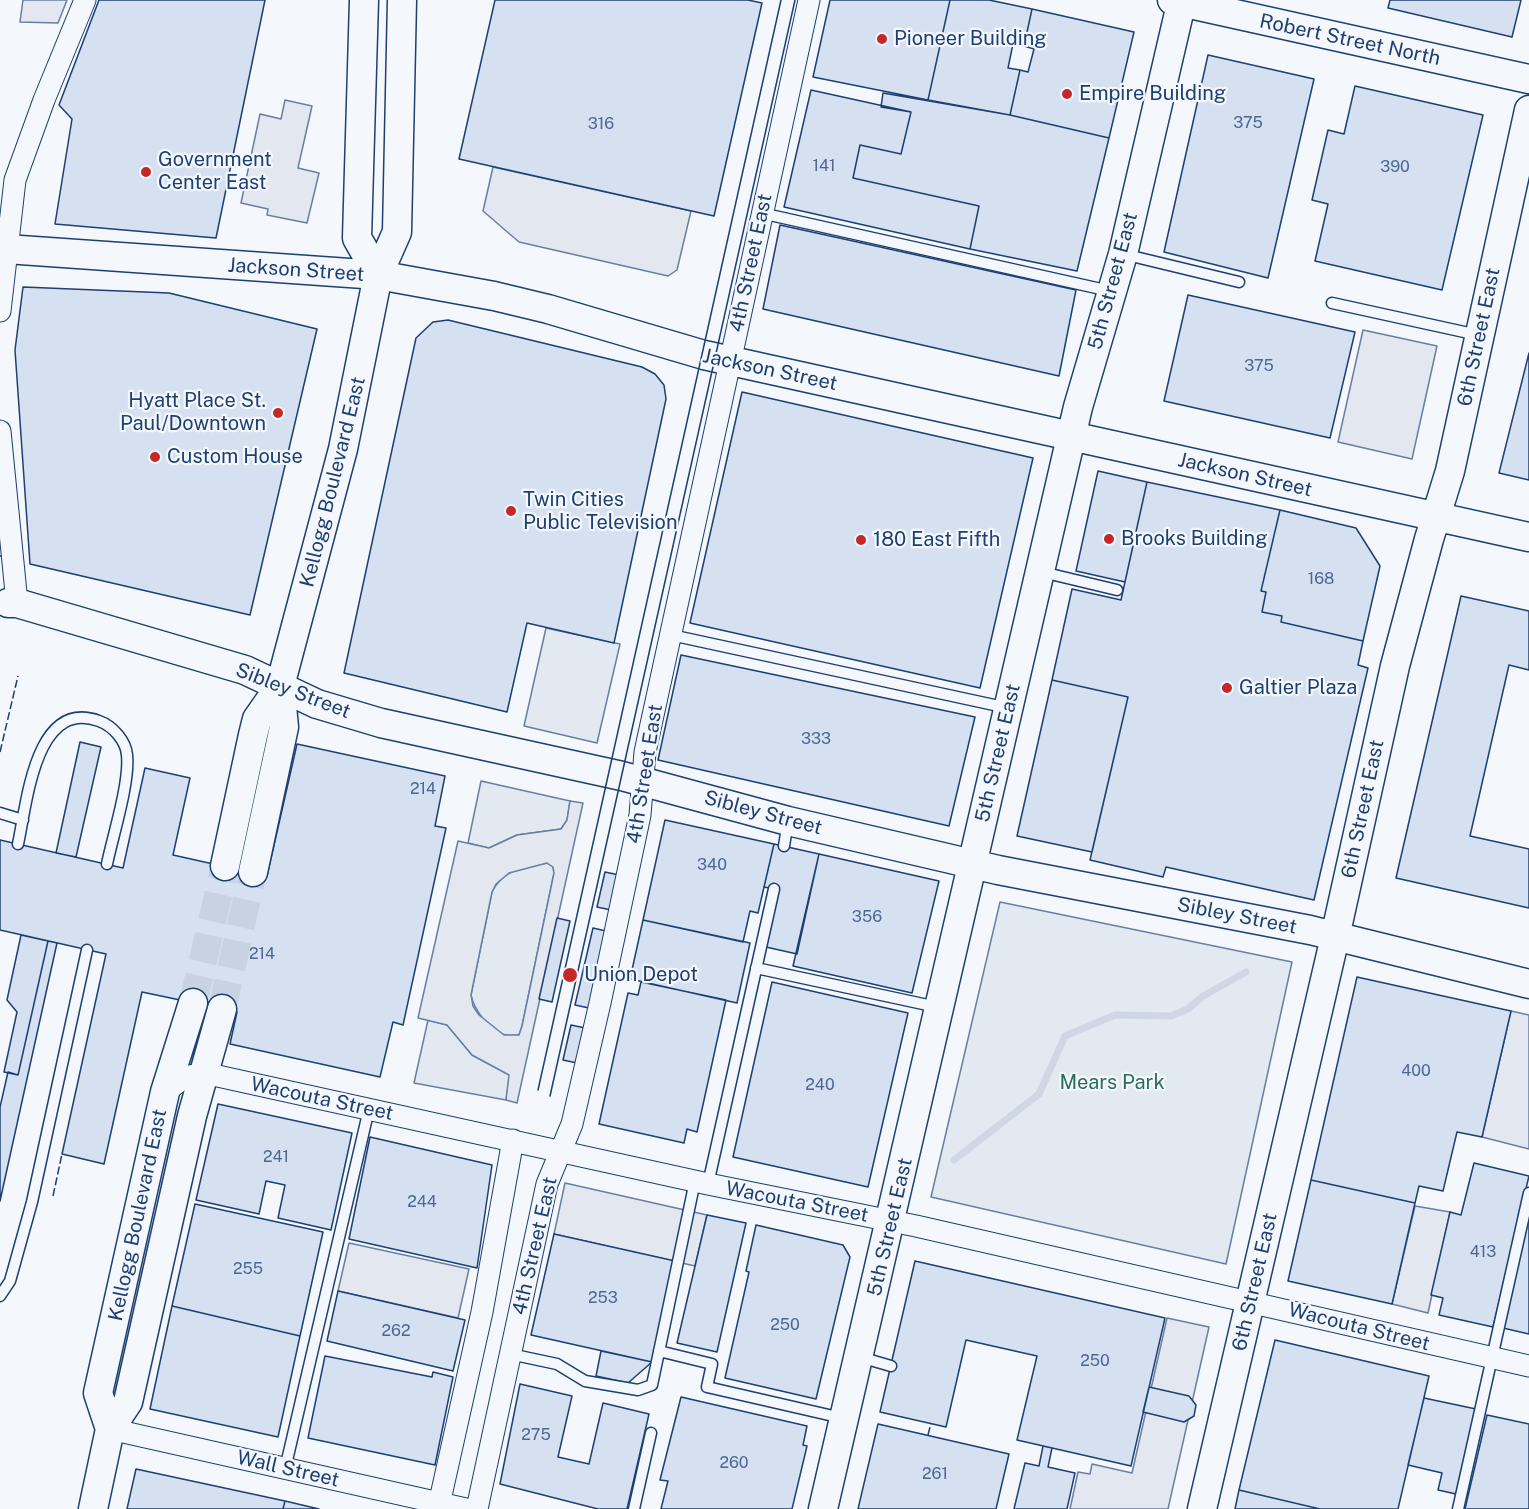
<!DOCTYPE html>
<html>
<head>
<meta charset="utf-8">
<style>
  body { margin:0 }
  canvas { display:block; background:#f4f7fb }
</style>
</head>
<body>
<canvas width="1529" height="1509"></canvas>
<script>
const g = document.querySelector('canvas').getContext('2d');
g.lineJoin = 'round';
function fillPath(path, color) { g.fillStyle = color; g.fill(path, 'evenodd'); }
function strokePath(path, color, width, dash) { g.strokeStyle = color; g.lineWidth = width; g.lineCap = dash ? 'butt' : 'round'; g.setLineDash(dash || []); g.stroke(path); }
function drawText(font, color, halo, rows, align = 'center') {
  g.font = font + ' "Public Sans",sans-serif'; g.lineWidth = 4.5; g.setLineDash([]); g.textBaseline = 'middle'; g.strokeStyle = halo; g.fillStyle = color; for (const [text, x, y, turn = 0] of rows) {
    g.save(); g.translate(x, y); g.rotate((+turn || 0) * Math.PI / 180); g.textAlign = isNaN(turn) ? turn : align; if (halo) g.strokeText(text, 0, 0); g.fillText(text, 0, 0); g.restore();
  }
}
const green = new Path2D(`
  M546 628 620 644 597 743 524 726Z
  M481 781 570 801 567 820 561 829 517 835 489 848 468 843Z
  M547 863 553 867 554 873 522 1026 519 1035C515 1035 508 1036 505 1035 489 1030 474 1010 471 995L492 892C503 869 525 867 547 863Z
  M1000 902 1292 962 1226 1264 931 1197Z
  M428 1020 447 1025 472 1055 510 1075 506 1100 414 1083Z`);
fillPath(green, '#e3e9f0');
strokePath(green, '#687fa3', 1.5);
const parking = new Path2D(`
  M23 0H67L58 23 20 22Z
  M285 100 312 106 298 168 319 173 307 223 267 215 268 209 241 203 260 114 281 119Z
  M493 167 691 211 677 270 668 276 519 242 483 211Z
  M1363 330 1437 346 1412 459 1338 442Z
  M570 801 583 803 517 1103 506 1100 509 1075 472 1055 447 1025 418 1018 458 841 489 848 517 835 561 829 567 820ZM547 863 553 867 554 873 522 1026 519 1035H504L479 1015 473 1006 471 995 492 892 496 884 509 873Z
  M1511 1011 1529 1015V1149L1482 1137Z
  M565 1183 707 1215 695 1266 554 1234Z
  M1415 1206 1450 1212 1428 1313 1392 1304Z
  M349 1243 469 1269 458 1318 338 1291Z
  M1167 1318 1209 1327 1168 1509H1070L1078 1472 1090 1474 1092 1464 1132 1473Z`);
fillPath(parking, '#e3e8f0');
strokePath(parking, '#687fa3', 1.5);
strokePath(new Path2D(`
  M954 1160 1039 1094 1065 1036 1115 1015 1171 1016 1188 1009 1203 996 1246 972`), '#cfd7e4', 7);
const building = new Path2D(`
  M99 0H265L216 238 55 224 72 119 59 105Z
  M495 0H748L762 3 714 216 459 159Z
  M830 0H950L928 100 813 77Z
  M950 0H989L1032 9 1024 46 1013 44 1008 68 1020 70 1010 115 928 100Z
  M1390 0H1521L1512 37 1388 8Z
  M1032 9 1134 32 1109 138 1010 115 1020 70 1028 72 1034 49 1024 46Z
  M1208 55 1314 79 1268 278 1164 252Z
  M1355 86 1483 115 1442 290 1315 261 1328 204 1312 200 1328 130 1344 134Z
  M811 90 911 112 901 154 860 145 853 178 979 206 970 249 784 207Z
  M883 93 1010 115 1109 138 1077 271 970 249 979 206 853 178 860 145 901 154 911 112 881 107Z
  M780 225 1076 290 1059 376 763 309Z
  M23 287 169 293 317 329 250 615 30 564 15 350Z
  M1188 295 1355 332 1330 438 1164 401Z
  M448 320 642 367 655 374 664 385 666 399 614 643 527 623 507 712 344 673 416 338 433 322Z
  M1529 353V480L1499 473Z
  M742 392 1033 458 980 688 690 623Z
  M1098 471 1147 482 1125 582 1076 571Z
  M1147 482 1280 510 1261 591 1266 592 1262 612 1282 616 1281 622 1363 641 1358 665 1368 668 1314 900 1166 867 1163 877 1090 860 1128 697 1052 680 1072 589 1121 600Z
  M1280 510 1356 528 1380 566 1363 641 1281 622 1282 616 1262 612 1266 592 1261 591Z
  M1461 596 1529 611V670L1509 665 1470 836 1529 849V908L1396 878Z
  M681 655 975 717 949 826 658 760Z
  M1052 680 1128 697 1092 852 1017 836Z
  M80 742 101 747 76 857 56 853Z
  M297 744 445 776 435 826 446 828 403 1025 393 1022 380 1077 230 1044 237 1012 142 992 104 1164 62 1154 106 954 0 930V840L123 868 145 768 190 778 173 855 267 876Z
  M665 820 774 844 758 913 750 911 743 942 643 920Z
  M774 844 819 854 797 954 766 947 779 890 764 887Z
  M819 854 939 881 912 993 793 966Z
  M605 872 619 875 611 910 597 907Z
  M557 918 570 921 552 1002 539 999Z
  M643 920 750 943 737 1003 630 979Z
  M593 928 606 931 589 1008 575 1005Z
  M21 935 48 941 18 1075 4 1072 17 1012 7 1000Z
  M48 941 57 943 0 1201V1107L8 1072 18 1075Z
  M1357 977 1511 1011 1482 1137 1457 1132 1443 1191 1419 1186 1415 1203 1311 1180Z
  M641 982 726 1000 697 1132 687 1129 684 1143 599 1124 628 993 638 995Z
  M772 982 908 1013 868 1187 733 1157Z
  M571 1025 585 1028 577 1063 563 1060Z
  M218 1104 352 1133 331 1230 278 1218 285 1185 266 1181 259 1214 196 1200Z
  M370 1137 492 1165 477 1268 349 1239Z
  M1474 1163 1529 1176 1493 1327 1439 1315 1443 1298 1431 1295 1450 1212 1461 1215Z
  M1311 1180 1415 1203 1392 1304 1288 1281Z
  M195 1204 323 1232 300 1336 172 1306Z
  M707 1215 746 1223 717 1352 677 1343Z
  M1529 1215V1334L1503 1328Z
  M756 1225 843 1245 850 1257 816 1399 725 1378 749 1272 746 1271Z
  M554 1234 675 1261 652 1362 531 1335Z
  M915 1261 1165 1318 1131 1466 1017 1440 1037 1356 966 1340 946 1427 880 1412Z
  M338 1291 465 1320 453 1371 327 1341Z
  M172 1306 300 1336 278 1437 150 1409Z
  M1275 1340 1429 1376 1398 1509H1320L1239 1490Z
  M601 1351 652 1362 628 1383 596 1376Z
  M325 1356 432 1377 433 1372 453 1377 435 1465 308 1438Z
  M520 1384 572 1396 558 1457 589 1464 603 1403 649 1414 627 1509H598L500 1484Z
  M1149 1387 1189 1396 1196 1405 1194 1416 1184 1422 1143 1412Z
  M681 1397 807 1426 803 1445 807 1446 792 1509H661L668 1481 660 1480Z
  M1424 1398 1476 1409 1456 1494 1438 1490 1442 1473 1408 1465Z
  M1487 1415 1529 1424V1509H1465Z
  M878 1424 1009 1454 996 1509H858Z
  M1043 1446 1052 1448 1048 1467 1075 1473 1067 1509H1014L1025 1463 1039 1466Z
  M136 1469 285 1501 283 1509H127Z
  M1239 1490 1320 1509H1235Z
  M285 1501 319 1509H283Z`);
fillPath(building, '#d5e0f0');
strokePath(building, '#1d3f73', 1.5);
strokePath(new Path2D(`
  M193 1003 225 866
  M222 1009 253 872`), '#c9d2e0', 28, [28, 14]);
const lane = new Path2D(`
  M761 213 1110 291
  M1123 254 1239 282
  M1332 303 1478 335
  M1042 572 1117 590
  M671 635 1008 708
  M0 813 23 820
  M18 844C27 803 35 698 99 721 113 726 126 741 127 755 130 782 113 835 107 864
  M784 846 788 821
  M756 968 937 1007
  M708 1184 774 889
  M0 1296 10 1281 32 1202 87 950
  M659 1351 712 1364 707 1387 842 1418
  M510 1354 557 1364 585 1381 638 1390 652 1385 695 1181
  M860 1357 891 1366
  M285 1469 369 1109
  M634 1509 651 1433
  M1458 1509 1529 1193`);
const street = new Path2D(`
  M0 311 15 180 44 100 85 0
  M0 431 17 603
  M165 1092 185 1077 204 1073 708 1184 916 1226 1529 1366
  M110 1429 466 1509
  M438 1509 482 1312 513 1140
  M477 1509 547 1184 572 1124 600 1003 640 815 645 752 809 0`);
const secondary = new Path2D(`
  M364 0 357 238 378 275
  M1172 0 1529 79
  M0 253 6 249 378 275 494 296 548 309 704 355 1529 537
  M8 603H17L245 670 317 704 381 723 622 776 788 821 998 870 1310 930 1529 984
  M225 866 253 735 257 719 280 686 343 449 378 275 397 232 402 0
  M253 872 284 727 280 686
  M110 1429 98 1393 165 1092 193 1003
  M93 1509 110 1429 128 1402 192 1116 222 1009
  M823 1509 1078 407 1123 254 1182 0
  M1202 1509 1335 937 1395 666 1429 539 1450 471 1529 110`);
strokePath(lane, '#1d3f73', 13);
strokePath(street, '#1d3f73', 23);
strokePath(secondary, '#1d3f73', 31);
strokePath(lane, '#f4f7fb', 10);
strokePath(street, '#f4f7fb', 21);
strokePath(secondary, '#f4f7fb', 28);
strokePath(new Path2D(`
  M538 1090 781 0
  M550 1096 795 0`), '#1d3f73', 1.5);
strokePath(new Path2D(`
  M0 556H2
  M0 752 18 676
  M53 1196 62 1154
  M928 1435 931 1423`), '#1d3f73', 1.5, [8, 3]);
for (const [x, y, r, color] of [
  [882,39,6,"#c62828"],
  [1067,94,6,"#c62828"],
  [146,172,6,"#c62828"],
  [278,413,6,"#c62828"],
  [155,457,6,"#c62828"],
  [511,511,6,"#c62828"],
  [1109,539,6,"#c62828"],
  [861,540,6,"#c62828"],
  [1227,688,6,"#c62828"],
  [570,975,8,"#c62828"]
]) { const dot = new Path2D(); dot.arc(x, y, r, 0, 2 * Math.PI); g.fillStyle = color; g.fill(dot); strokePath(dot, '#f4f7fb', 2); }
drawText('16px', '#4b6792', null, [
  ["375",1248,123],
  ["316",601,124],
  ["141",824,166],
  ["390",1395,167],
  ["375",1259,366],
  ["168",1321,579],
  ["333",816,739],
  ["214",423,789],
  ["340",712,865],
  ["356",867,917],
  ["214",262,954],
  ["400",1416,1071],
  ["240",820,1085],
  ["241",276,1157],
  ["244",422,1202],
  ["413",1483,1252],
  ["255",248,1269],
  ["253",603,1298],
  ["250",785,1325],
  ["262",396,1331],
  ["250",1095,1361],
  ["275",536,1435],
  ["260",734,1463],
  ["261",935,1474]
]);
drawText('20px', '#1d3f73', '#f4f7fb', [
  ["Pioneer Building",894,39],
  ["Empire Building",1079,94],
  ["Government",158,160],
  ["Center East",158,183],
  ["Hyatt Place St.",266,401,"right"],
  ["Paul/Downtown",266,424,"right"],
  ["Custom House",167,457],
  ["Twin Cities",523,500],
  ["Public Television",523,523],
  ["Brooks Building",1121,539],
  ["180 East Fifth",873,540],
  ["Galtier Plaza",1239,688],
  ["Union Depot",584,975]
], 'left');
drawText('20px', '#1d3f73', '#f4f7fb', [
  ["Robert Street North",1350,40,12],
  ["4th Street East",751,263,-78],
  ["Jackson Street",296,270,4],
  ["5th Street East",1113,281,-75],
  ["6th Street East",1479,337,-78],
  ["Jackson Street",770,370,12],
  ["Jackson Street",1245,475,13],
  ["Kellogg Boulevard East",333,482,-76],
  ["Sibley Street",293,691,21],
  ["5th Street East",998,753,-77],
  ["4th Street East",645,774,-81],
  ["6th Street East",1363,809,-78],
  ["Sibley Street",763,813,15],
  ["Sibley Street",1237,916,11],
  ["Wacouta Street",322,1099,12],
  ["Wacouta Street",797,1202,11],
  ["Kellogg Boulevard East",138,1215,-78],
  ["5th Street East",890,1227,-77],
  ["4th Street East",535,1246,-77],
  ["6th Street East",1255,1282,-77],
  ["Wacouta Street",1359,1327,14],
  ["Wall Street",288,1469,13]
]);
drawText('20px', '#2c6c60', '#f4f7fb', [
  ["Mears Park",1112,1083]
]);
</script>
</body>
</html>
